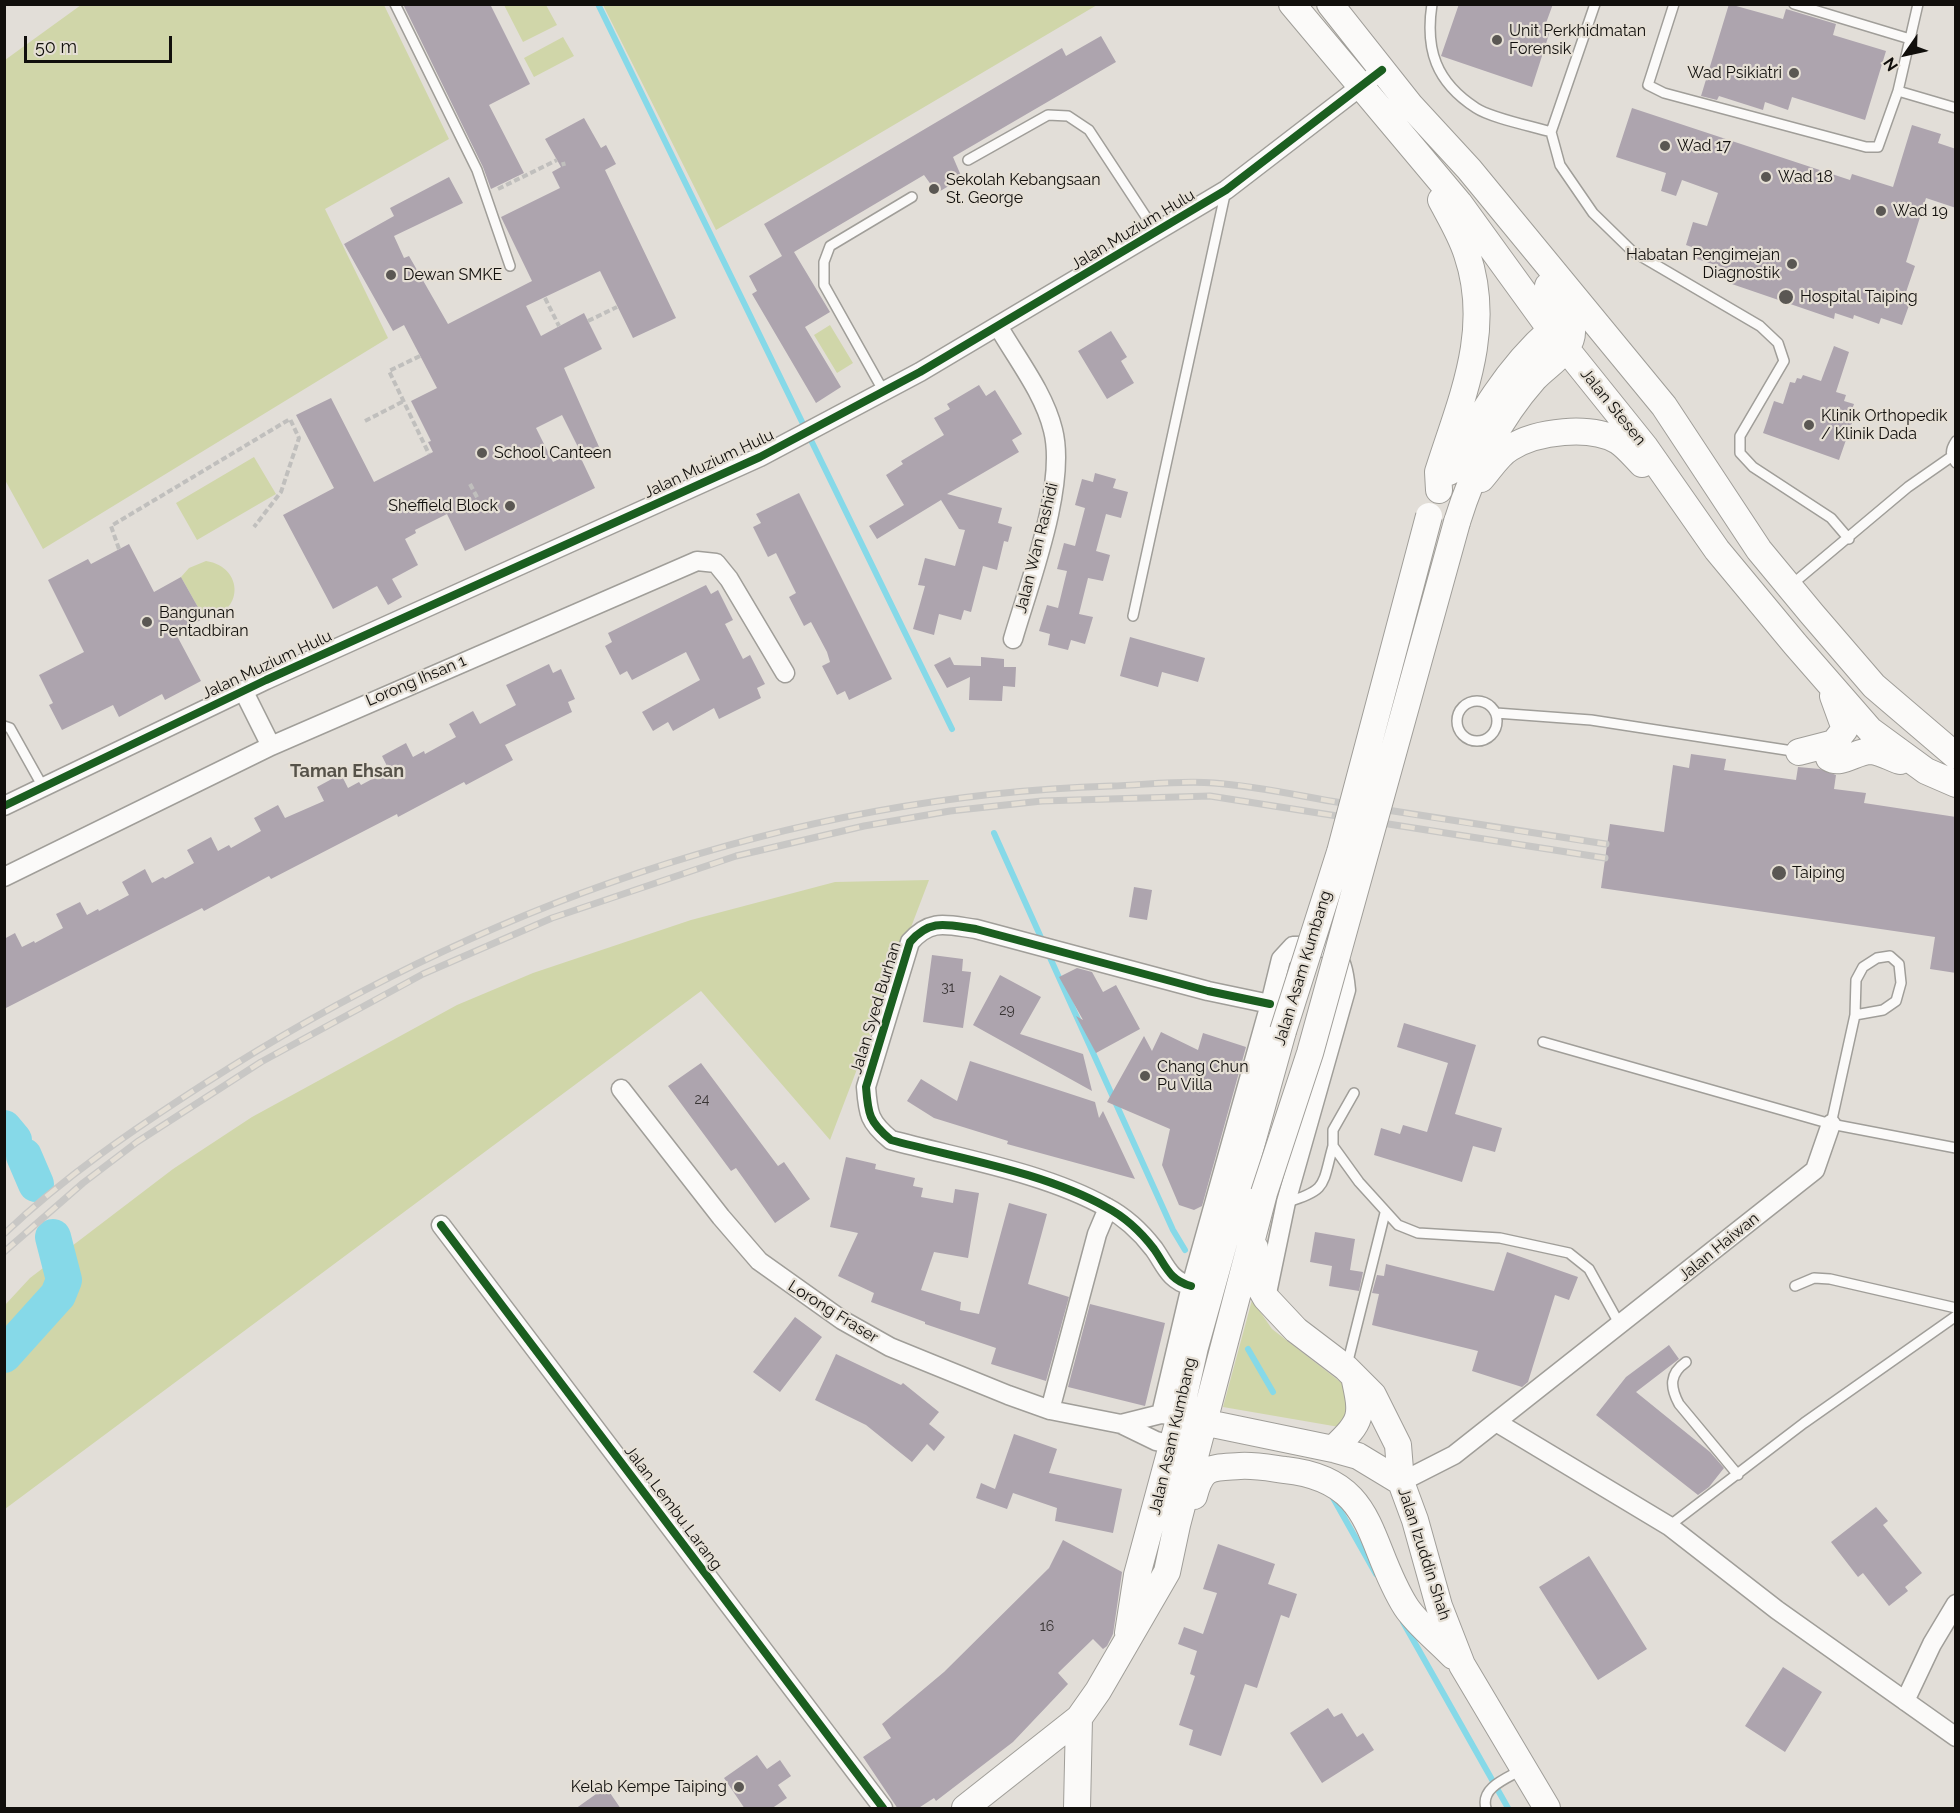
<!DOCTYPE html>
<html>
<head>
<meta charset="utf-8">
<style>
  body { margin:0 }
  #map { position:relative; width:1960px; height:1813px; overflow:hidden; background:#e2ded8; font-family:Raleway,sans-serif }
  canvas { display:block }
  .frame { position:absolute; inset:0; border:6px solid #110f0c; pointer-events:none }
  .north { position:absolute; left:1876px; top:24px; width:60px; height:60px; -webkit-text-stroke:4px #e5dfd5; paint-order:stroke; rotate:236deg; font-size:16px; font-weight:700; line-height:24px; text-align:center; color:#110f0c }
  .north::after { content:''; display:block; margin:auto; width:21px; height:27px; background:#110f0c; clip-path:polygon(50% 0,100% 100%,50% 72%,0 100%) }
  .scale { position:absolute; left:24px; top:36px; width:148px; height:27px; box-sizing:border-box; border:3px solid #110f0c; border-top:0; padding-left:8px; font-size:18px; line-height:21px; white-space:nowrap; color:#110f0c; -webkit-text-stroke:4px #e5dfd5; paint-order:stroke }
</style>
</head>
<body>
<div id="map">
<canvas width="1960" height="1813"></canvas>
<div class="frame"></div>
<div class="north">N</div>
<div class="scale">50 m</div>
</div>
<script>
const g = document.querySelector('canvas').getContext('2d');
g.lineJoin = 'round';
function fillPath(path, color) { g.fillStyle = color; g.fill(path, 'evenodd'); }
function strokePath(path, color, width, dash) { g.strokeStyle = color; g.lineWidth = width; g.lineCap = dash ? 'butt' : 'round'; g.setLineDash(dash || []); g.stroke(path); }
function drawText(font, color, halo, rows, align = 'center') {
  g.font = font + ' Raleway,sans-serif'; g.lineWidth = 4.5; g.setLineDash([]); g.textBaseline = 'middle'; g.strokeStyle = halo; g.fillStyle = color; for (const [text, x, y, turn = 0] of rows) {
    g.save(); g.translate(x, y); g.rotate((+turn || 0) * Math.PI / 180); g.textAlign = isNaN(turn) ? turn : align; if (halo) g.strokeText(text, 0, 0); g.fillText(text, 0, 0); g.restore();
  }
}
fillPath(new Path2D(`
  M81 5H384L449 139 325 209 388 338 43 549 5 480V60Z
  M504 5H546L557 25 523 42Z
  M603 5H1097L716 230Z
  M563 37 574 56 534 77 524 58Z
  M830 325 853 363 837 373 814 335Z
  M254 457 276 494 197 540 176 503Z
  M206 561C245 567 244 615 204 618L181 577 189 568Z
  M929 880 830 1140 701 991 5 1509V1305L30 1278 173 1169 252 1117 457 1005 533 973 691 920 835 882Z
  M1252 1300 1272 1329 1347 1387 1354 1410 1345 1428 1223 1407Z`), '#d0d6a9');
strokePath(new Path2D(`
  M598 4 952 729
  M994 833 1043 942
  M1047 951 1173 1230 1185 1250
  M1248 1349 1273 1392
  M1332 1496 1376 1574
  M1403 1622 1508 1808`), '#86d9e8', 6);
strokePath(new Path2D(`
  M4 1128 14 1140
  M24 1156 36 1184
  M4 1355 58 1295 64 1280 53 1237`), '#86d9e8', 36);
fillPath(new Path2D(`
  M403 4H490L530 84 489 105 524 173 491 189 483 167Z
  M1459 4H1553L1546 23 1552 25 1532 87 1441 56Z
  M1729 4 1783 19 1786 9 1836 24 1833 35 1886 51 1865 120 1792 97 1788 110 1765 102 1763 110 1719 96 1717 100 1701 96Z
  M1101 36 1116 62 953 157 962 178 937 193 924 175 794 252 830 312 805 327 841 387 816 403 752 294 757 291 749 276 782 256 764 224 1062 48 1066 56Z
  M1632 108 1850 180 1852 174 1893 187 1912 125 1941 134 1938 143 1956 149V208L1926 198 1906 262 1915 266 1905 295 1912 297 1902 325 1881 318 1879 324 1854 315 1853 319 1835 313 1834 319 1726 282 1731 270 1697 259 1700 250 1686 245 1693 222 1707 226 1718 193 1682 180 1676 196 1661 191 1666 173 1616 157Z
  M584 118 601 148 606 145 616 164 605 170 676 318 633 338 600 271 526 306 541 336 584 313 602 349 564 368 600 449 583 457 562 415 536 428 553 462 577 450 595 488 465 551 447 514 415 530 416 533 405 539 418 565 392 579 402 597 388 605 377 586 333 609 283 515 334 488 296 415 331 398 374 482 433 452 428 442 431 441 411 401 437 388 404 325 393 331 344 244 394 216 390 208 449 177 463 203 394 236 404 258 409 256 448 324 532 281 501 217 560 188 552 172 561 167 545 139Z
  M1111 331 1127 357 1121 361 1134 383 1107 399 1078 351Z
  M1834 346 1849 352 1836 392 1846 395 1844 401 1854 404 1850 415 1854 417 1839 460 1763 433 1774 401 1783 404 1790 382 1795 383 1797 378 1801 379 1803 375 1821 381Z
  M979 385 986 396 995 390 1013 419 1022 434 1012 440 1019 452 947 494 1002 508 998 523 1012 527 1008 542 1004 541 997 570 983 566 971 612 964 610 961 620 939 614 934 635 913 629 925 586 918 585 925 558 955 566 965 530 959 529 941 500 877 539 869 526 904 505 886 475 903 464 901 461 944 435 934 418 950 409 947 404Z
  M1095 473 1116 479 1113 488 1128 492 1121 518 1106 514 1096 551 1110 555 1103 581 1088 578 1079 614 1093 617 1085 644 1071 640 1068 650 1048 645 1050 634 1039 631 1047 605 1058 608 1067 571 1057 569 1064 543 1075 546 1085 508 1075 505 1082 479 1093 482Z
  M799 493 892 679 849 700 845 691 837 695 822 666 830 662 827 652 811 622 804 626 789 597 796 593 776 553 768 557 753 527 761 523 756 514Z
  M129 544 154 592 181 577 204 618 176 634 201 681 165 700 162 694 119 717 113 705 62 730 49 705 53 703 39 675 84 652 48 580 88 559 91 564Z
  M706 585 711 594 718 590 733 620 725 624 743 659 750 655 765 684 757 688 761 698 719 719 714 708 673 731 668 722 653 731 642 712 700 680 686 652 632 680 627 671 620 675 605 646 612 642 608 633Z
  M1130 637 1205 658 1198 682 1162 672 1158 687 1120 676Z
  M950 657 954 665 981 666V657L1004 659V667H1016L1015 687 1003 686 1002 701 969 700 970 677 947 688 934 665Z
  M549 664 553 673 561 669 575 699 568 702 572 712 505 745 513 760 466 785 464 782 398 817 397 814 271 879 269 876 204 911 202 908 4 1009V939L15 933 22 947 34 941 35 943 63 928 56 914 80 902 87 915 98 909 99 911 129 895 122 882 145 869 152 883 163 877 165 879 194 863 187 850 211 837 218 851 229 845 231 848 261 831 254 818 278 805 285 818 324 801 317 787 341 774 348 788 359 782 361 785 389 770 382 756 406 743 413 757 424 751 425 754 456 737 449 724 473 711 480 724 516 705 506 685Z
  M1691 754 1726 759 1724 770 1796 780 1798 767 1820 769 1836 775 1834 789 1866 793 1864 803 1956 817V973L1930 969 1935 937 1601 888 1610 824 1664 832 1673 765 1689 768Z
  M1134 887 1152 890 1147 920 1129 917Z
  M932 955 963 959 962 971 971 972 963 1028 923 1022Z
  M1077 968 1092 972 1103 992 1116 985 1140 1029 1096 1053 1076 1016 1083 1020 1059 977Z
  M1000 975 1041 997 1020 1034 1083 1054 1092 1091 973 1025Z
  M1404 1023 1476 1045 1455 1114 1502 1128 1495 1152 1473 1146 1462 1182 1374 1155 1381 1128 1400 1134 1403 1125 1427 1132 1448 1063 1397 1047Z
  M1161 1032 1198 1050 1203 1033 1246 1047 1202 1206 1194 1210 1179 1205 1162 1165 1170 1129 1107 1102 1144 1036 1152 1051Z
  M970 1061 1095 1102 1099 1118 1103 1111 1135 1179 1007 1144 1008 1141 934 1118 907 1101 921 1079 957 1101Z
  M701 1063 778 1166 784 1162 810 1199 775 1223 736 1168 731 1171 668 1086Z
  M846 1157 876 1164 875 1169 915 1178 913 1186 923 1188 921 1197 953 1203 955 1189 979 1193 968 1258 934 1252 921 1290 961 1302 960 1310 979 1314 1009 1203 1047 1214 1028 1284 1069 1297 1046 1381 991 1364 996 1348 925 1324V1322L871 1302 874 1293 838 1276 858 1233 830 1227Z
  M1315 1232 1355 1239 1350 1270 1363 1272 1359 1291 1329 1286 1332 1266 1310 1262Z
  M1507 1252 1578 1277 1569 1300 1555 1295 1528 1382 1522 1387 1472 1371 1478 1351 1372 1325 1379 1294 1372 1293 1377 1275 1384 1276 1386 1264 1494 1291Z
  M1090 1304 1165 1323 1145 1406 1068 1387Z
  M795 1317 822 1337 780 1392 753 1372Z
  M1669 1345 1679 1359 1636 1392 1710 1452 1724 1468 1709 1487 1698 1495 1596 1415 1626 1377Z
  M836 1354 901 1385 903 1383 939 1412 929 1424 945 1437 934 1451 927 1444 912 1462 866 1425 815 1400Z
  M1014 1434 1057 1449 1049 1473 1122 1489 1113 1533 1055 1521 1057 1508 1013 1493 1007 1509 976 1498 981 1483 995 1489Z
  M1876 1507 1888 1521 1883 1525 1922 1573 1905 1587 1908 1591 1889 1606 1863 1573 1858 1577 1831 1542Z
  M1063 1540 1122 1572 1113 1634 1107 1646 1103 1649 1093 1639 1058 1673 1068 1684 1013 1742 936 1801 934 1798 917 1809H898L863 1757 891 1738 882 1724 944 1672 1049 1568Z
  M1218 1544 1275 1564 1268 1584 1297 1594 1289 1618 1281 1615 1257 1688 1245 1684 1221 1756 1189 1745 1193 1730 1179 1725 1195 1676 1190 1674 1197 1651 1178 1644 1184 1627 1203 1634 1217 1593 1203 1589Z
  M1589 1556 1647 1649 1598 1680 1539 1587Z
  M1783 1667 1822 1692 1785 1752 1745 1726Z
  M1328 1708 1334 1717 1342 1713 1357 1737 1363 1733 1374 1750 1322 1783 1290 1733Z
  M757 1755 767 1769 780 1760 791 1776 778 1785 787 1798 771 1809H745L724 1778Z
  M606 1787 621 1809H575Z`), '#ada4ae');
const lane = new Path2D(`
  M395 4 477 170 510 266
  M1432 4C1425 50 1436 82 1476 108 1491 118 1531 126 1551 132
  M1595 4 1551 132 1560 165 1593 213 1632 251 1760 326 1778 343 1784 361 1740 436V453L1753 467 1831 518 1849 539
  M1674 4 1648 85 1664 93 1866 147H1878L1898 91 1918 4
  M1794 4 1910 39
  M1898 91 1956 108
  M968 160 1048 115 1068 116 1089 130 1156 232
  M884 392 824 285V262L830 246 912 197
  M1956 441C1950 450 1950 455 1956 463
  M1790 586 1908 487 1951 457
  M1133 616 1226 190
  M1457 721a20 20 0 1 1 40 0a20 20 0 1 1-40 0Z
  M1496 713 1591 720 1799 752
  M4 726 10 728 43 787
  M1543 1042 1831 1124 1956 1148
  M1354 1093 1333 1130V1146L1359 1182 1398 1225 1418 1233 1500 1238 1569 1253 1589 1269 1620 1325
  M1831 1124 1855 1015 1856 980 1863 967 1877 958 1890 956 1899 964 1901 983 1896 1001 1883 1010 1855 1015
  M1287 1202C1328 1190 1322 1185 1333 1146
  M1795 1286 1814 1278 1830 1279 1956 1308
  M1686 1362C1669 1374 1670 1387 1679 1404L1738 1475
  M1347 1365 1385 1213
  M1669 1526 1804 1423 1956 1316
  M1486 1808C1480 1787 1508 1778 1523 1769`);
const street = new Path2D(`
  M998 326C1017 359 1044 393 1053 430 1067 485 1029 584 1013 639
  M243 690 271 746
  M4 806 266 680 760 457 920 372 1226 190 1382 70
  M4 877 271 746 697 561 716 563 729 579 785 673
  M621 1089 721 1217 759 1261 842 1320 890 1347 1008 1395 1050 1410 1121 1424 1156 1441 1182 1447
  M441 1225 883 1808
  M1191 1286C1169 1280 1166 1266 1154 1249 1141 1232 1125 1217 1106 1207 1043 1172 961 1159 891 1140 869 1122 868 1114 866 1087L910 942C931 918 947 925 976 929L1208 991 1270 1004
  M1050 1410 1097 1234 1108 1208
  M1161 1414 1191 1286 1270 1004 1281 959 1293 946C1333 944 1342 949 1346 990L1286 1202 1266 1298
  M1496 1422 1669 1526 1777 1610 1956 1737
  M1121 1424 1161 1414 1171 1415
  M1401 1482 1454 1455 1815 1170 1831 1124
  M1905 1701 1932 1644 1956 1604`);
const secondary = new Path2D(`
  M1292 4 1459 203 1551 330 1645 447 1717 550 1795 644 1870 730 1926 771 1956 784
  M1330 4 1410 105 1469 169 1664 406 1759 550 1812 614 1874 686 1956 756
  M1449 472C1478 420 1506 369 1551 330
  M1481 479C1490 469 1499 454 1510 448 1537 431 1590 425 1618 441 1627 447 1635 457 1642 464
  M1439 490 1438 472C1461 399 1493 331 1467 254 1461 235 1450 217 1441 200
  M1457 522C1473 470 1497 421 1534 379 1547 364 1578 349 1571 325L1548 286
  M1799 752 1834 743 1845 729 1833 696
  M1829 758C1842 766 1857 750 1872 751 1881 752 1891 758 1900 761
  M1255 1248 1258 1284 1266 1298 1296 1330 1346 1368 1373 1395 1398 1445 1401 1482
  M1188 1419 1333 1449 1358 1456 1401 1482 1415 1520 1439 1606 1462 1665 1547 1808
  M1333 1449C1363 1420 1363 1417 1354 1376
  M1194 1496C1202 1465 1211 1468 1240 1466 1254 1465 1270 1468 1285 1470 1378 1480 1366 1544 1406 1607 1418 1625 1439 1641 1453 1656
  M1128 1633 1137 1575 1177 1427 1195 1347 1283 1031
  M965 1808 1079 1718 1098 1691 1167 1572 1177 1525 1264 1193
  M1077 1808 1079 1718`);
strokePath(lane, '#a09e99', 12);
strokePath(street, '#a09e99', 21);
strokePath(secondary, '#a09e99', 28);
strokePath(new Path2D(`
  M563 162 564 166
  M498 189 557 160
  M545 298 559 326
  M588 321 617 307
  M420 356 389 371 429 454
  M365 421 404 401
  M470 484 478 499
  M119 549 111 526 290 419 299 438 281 492 254 527`), '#c0bfbd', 4, [6, 3]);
strokePath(lane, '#fbfaf9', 9);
strokePath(street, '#fbfaf9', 18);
strokePath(secondary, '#fbfaf9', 26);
const rail = new Path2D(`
  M4 1234C65 1176 134 1129 204 1084 475 909 788 796 1111 786 1145 785 1181 780 1214 783 1257 786 1300 796 1342 803 1430 817 1518 831 1606 844
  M4 1252 83 1183 137 1142 261 1062 423 974 552 918 736 856 864 826 950 811 1042 801 1210 796 1605 858`);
strokePath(rail, '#c8c7c5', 7);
strokePath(rail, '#e5dfd5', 4.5, [14]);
const secondaryBridge = new Path2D(`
  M1283 1031 1340 852 1429 516
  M1264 1193 1310 1053 1457 522`);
strokePath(secondaryBridge, '#a09e99', 28, []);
strokePath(secondaryBridge, '#fbfaf9', 26);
strokePath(new Path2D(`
  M4 806 266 680 760 457 920 372 1226 190 1382 70
  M441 1225 883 1808
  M1191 1286C1169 1280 1166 1266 1154 1249 1141 1232 1125 1217 1106 1207 1043 1172 961 1159 891 1140 869 1122 868 1114 866 1087L910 942C931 918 947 925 976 929L1208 991 1270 1004`), '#1b5e20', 8);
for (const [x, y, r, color] of [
  [1497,40,6,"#5a5753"],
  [1794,73,6,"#5a5753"],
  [1665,146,6,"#5a5753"],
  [1766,177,6,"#5a5753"],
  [934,189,6,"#5a5753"],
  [1881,211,6,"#5a5753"],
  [1792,264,6,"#5a5753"],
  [391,275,6,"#5a5753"],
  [1786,297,8,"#5a5753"],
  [1809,425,6,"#5a5753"],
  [482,453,6,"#5a5753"],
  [510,506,6,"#5a5753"],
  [147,622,6,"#5a5753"],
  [1779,873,8,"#5a5753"],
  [1145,1076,6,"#5a5753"],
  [739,1787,6,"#5a5753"]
]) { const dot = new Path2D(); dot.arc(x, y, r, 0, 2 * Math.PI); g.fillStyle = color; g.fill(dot); strokePath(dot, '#e5dfd5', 2); }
drawText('14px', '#383434', null, [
  ["31",948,988],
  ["29",1007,1011],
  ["24",702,1100],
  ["16",1047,1627]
]);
drawText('16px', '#110f0c', '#e5dfd5', [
  ["Unit Perkhidmatan",1509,31],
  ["Forensik",1509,49],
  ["Wad Psikiatri",1782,73,"right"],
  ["Wad 17",1677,146],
  ["Wad 18",1778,177],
  ["Sekolah Kebangsaan",946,180],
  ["St. George",946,198],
  ["Wad 19",1893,211],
  ["Habatan Pengimejan",1780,255,"right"],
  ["Diagnostik",1780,273,"right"],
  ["Dewan SMKE",403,275],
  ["Hospital Taiping",1800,297],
  ["Klinik Orthopedik",1821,416],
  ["/ Klinik Dada",1821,434],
  ["School Canteen",494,453],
  ["Sheffield Block",498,506,"right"],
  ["Bangunan",159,613],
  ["Pentadbiran",159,631],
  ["Taiping",1792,873],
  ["Chang Chun",1157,1067],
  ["Pu Villa",1157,1085],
  ["Kelab Kempe Taiping",727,1787,"right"]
], 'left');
drawText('16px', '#110f0c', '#e5dfd5', [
  ["Jalan Muzium Hulu",1133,230,-31],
  ["Jalan Stesen",1613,407,51],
  ["Jalan Muzium Hulu",709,464,-25],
  ["Jalan Wan Rashidi",1037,548,-76],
  ["Jalan Muzium Hulu",267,665,-25],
  ["Lorong Ihsan 1",416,681,-23],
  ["Jalan Asam Kumbang",1303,968,-73],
  ["Jalan Syed Burhan",876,1008,-73],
  ["Jalan Haiwan",1719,1247,-39],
  ["Lorong Fraser",833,1312,32],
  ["Jalan Asam Kumbang",1173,1436,-77],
  ["Jalan Lembu Larang",673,1508,53],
  ["Jalan Izuddin Shah",1424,1554,72]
]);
drawText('bold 18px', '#565249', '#e5dfd5', [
  ["Taman Ehsan",347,772]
]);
</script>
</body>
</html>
